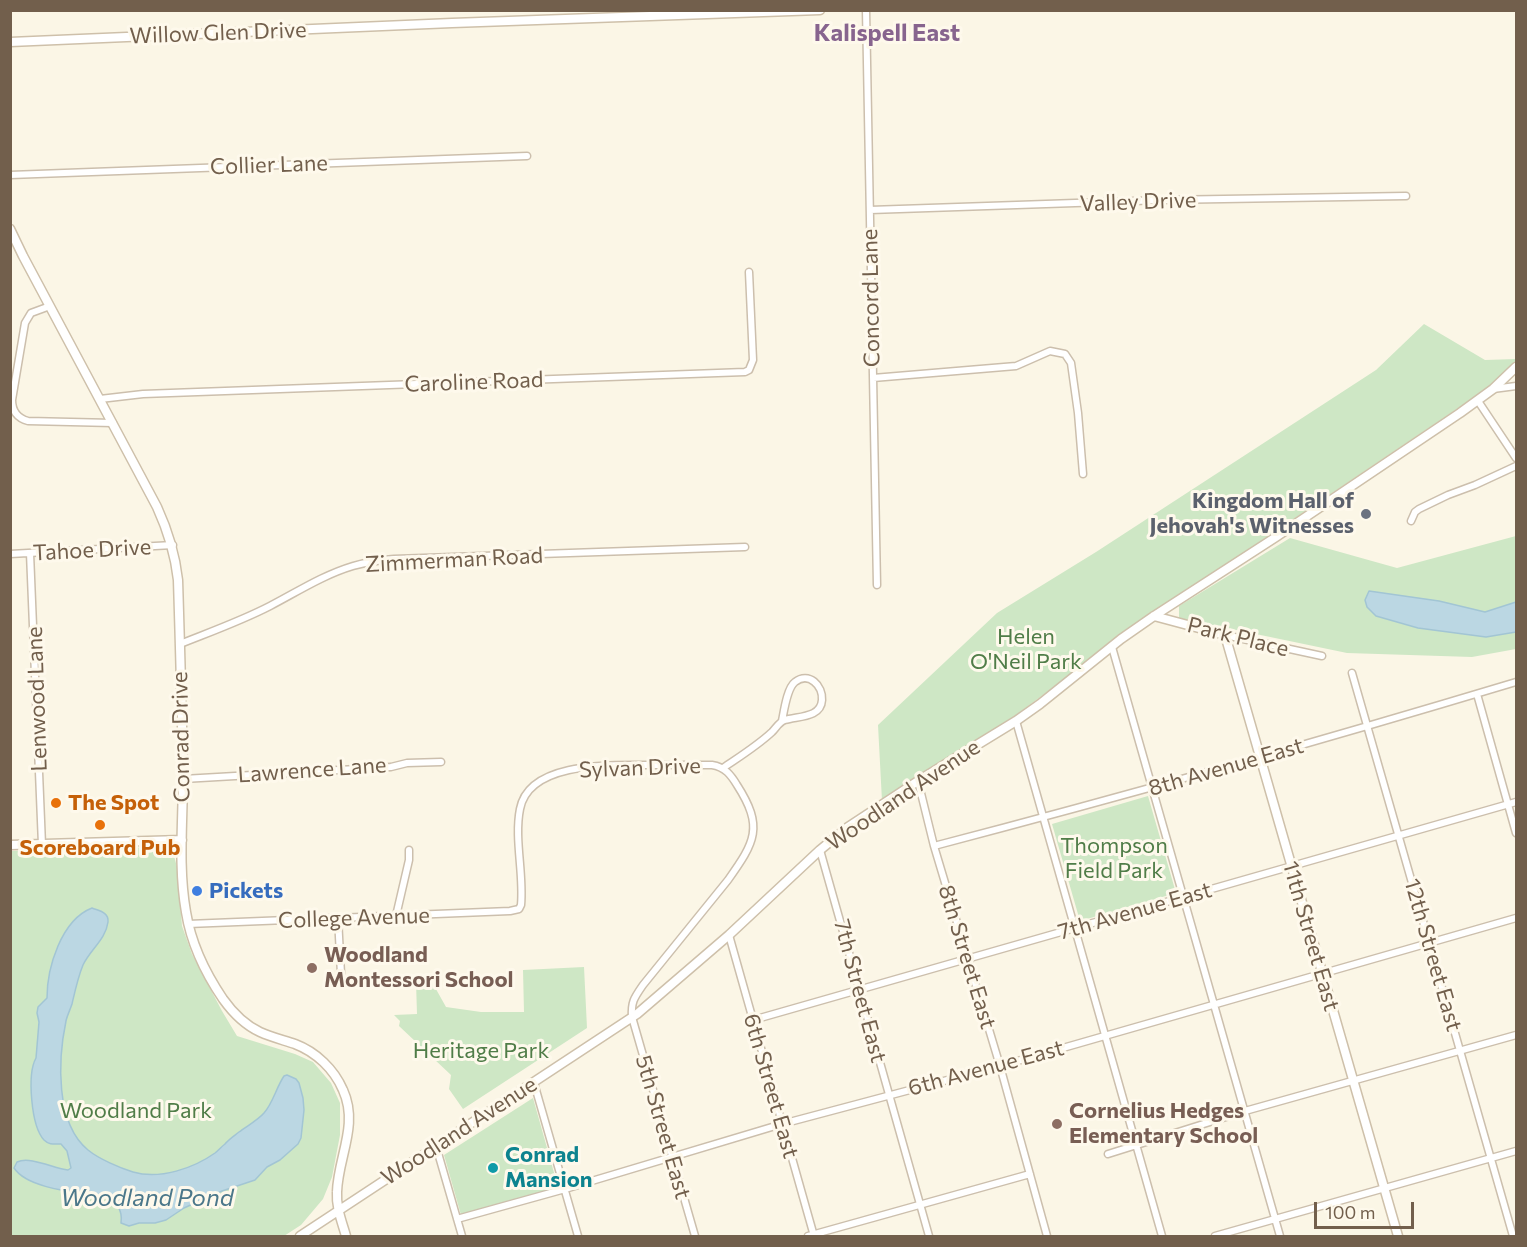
<!DOCTYPE html>
<html>
<head>
<meta charset="utf-8">
<style>
  body { margin:0 }
  #map { position:relative; width:1527px; height:1247px; overflow:hidden; background:#fbf6e6; font-family:Commissioner,sans-serif }
  canvas { display:block }
  .frame { position:absolute; inset:0; border:12px solid #725f4c; pointer-events:none }
  .scale { position:absolute; left:1314px; top:1202px; width:100px; height:27px; box-sizing:border-box; border:3px solid #725f4c; border-top:0; padding-left:8px; font-size:18px; line-height:21px; white-space:nowrap; color:#725f4c; -webkit-text-stroke:4px #fef9ec; paint-order:stroke }
</style>
</head>
<body>
<div id="map">
<canvas width="1527" height="1247"></canvas>
<div class="frame"></div>
<div class="scale">100 m</div>
</div>
<script>
const g = document.querySelector('canvas').getContext('2d');
g.lineJoin = 'round';
function fillPath(path, color) { g.fillStyle = color; g.fill(path, 'evenodd'); }
function strokePath(path, color, width, dash) { g.strokeStyle = color; g.lineWidth = width; g.lineCap = dash ? 'butt' : 'round'; g.setLineDash(dash || []); g.stroke(path); }
function drawText(font, color, halo, rows, align = 'center') {
  g.font = font + ' Commissioner,sans-serif'; g.lineWidth = 6; g.setLineDash([]); g.textBaseline = 'middle'; g.strokeStyle = halo; g.fillStyle = color; for (const [text, x, y, turn = 0] of rows) {
    g.save(); g.translate(x, y); g.rotate((+turn || 0) * Math.PI / 180); g.textAlign = isNaN(turn) ? turn : align; if (halo) g.strokeText(text, 0, 0); g.fillText(text, 0, 0); g.restore();
  }
}
fillPath(new Path2D(`
  M1424 324 1485 360 1516 359V361L1503 375 1485 390 1102 648 1071 674 1016 715 882 801 878 725 997 613 1096 552 1376 370Z
  M1516 536V649L1472 657 1347 653 1179 618V606L1290 538 1397 568Z
  M1148 796 1176 893 1080 921 1052 824Z
  M108 847 165 848 174 856 177 867 182 926 192 954 222 1011 237 1036 295 1054 313 1062 331 1083 340 1103V1135L332 1177 323 1199 301 1225 284 1236H11V851Z
  M584 967 587 1028 463 1109 449 1089 451 1075 399 1026 400 1021 394 1015 417 1014 416 982H432L446 1007 481 1012H524L523 970Z
  M533 1098 558 1187 461 1215 444 1155Z`), '#cee7c5');
const water = new Path2D(`
  M1369 591 1439 601 1485 612 1516 602V632L1486 637 1418 628 1376 616 1367 607 1365 600Z
  M92 908C99 911 109 912 108 922 106 939 90 950 83 965 78 977 75 991 72 1004 70 1010 67 1016 66 1021 58 1059 55 1123 88 1150 99 1159 120 1168 133 1172 160 1180 194 1168 215 1153 219 1150 221 1147 225 1144 229 1139 234 1136 239 1132 247 1126 258 1120 264 1113 273 1103 276 1088 284 1076L287 1075 296 1079 299 1083 303 1098 304 1110 301 1138 298 1144 280 1160 267 1167 255 1180 222 1191 204 1199 184 1208 166 1220 155 1223H139L129 1226 121 1223C123 1209 116 1202 104 1195L100 1196C76 1192 28 1189 14 1168L17 1162C30 1156 53 1168 68 1170L71 1168 67 1151 61 1144C54 1144 49 1145 44 1140 31 1126 27 1074 36 1058L39 1022 37 1013 38 1007 47 998C47 968 61 920 92 908Z`);
fillPath(water, '#bbd7e3');
strokePath(water, '#a2c5d4', 1.5);
const street = new Path2D(`
  M866 10 877 585
  M10 175 527 156
  M870 210 1163 200 1406 196
  M50 306 31 313 25 323 12 400C12 411 17 418 28 421L113 423
  M873 378 1016 366 1050 351 1065 354 1071 363 1078 413 1083 474
  M1493 389 1516 386
  M100 399 143 394 745 372 749 370 753 360 749 272
  M1478 401 1516 458
  M1411 521 1415 512 1419 509 1448 495 1475 485 1516 466
  M30 553 42 845
  M10 554 173 545
  M1225 635 1322 656
  M180 644C210 632 241 621 270 606 297 592 323 575 353 566 367 562 380 560 394 559L745 547
  M1112 647 1280 1236
  M1352 673 1513 1236
  M1477 694 1516 833
  M1016 721 1162 1236
  M723 768C739 757 757 746 772 732 776 728 779 722 785 720 798 716 821 718 822 700 823 686 809 671 795 682 787 688 784 711 782 721
  M183 779 391 767 407 763 441 762
  M918 781 934 846 1000 1066 1047 1236
  M934 846C1129 795 1323 740 1516 682
  M820 850 929 1236
  M396 916 409 860V850
  M338 918 341 974
  M188 924 510 911 519 909 521 905C524 874 514 839 520 809 529 761 612 765 648 765 670 765 691 765 712 765 725 767 731 775 737 785 764 827 755 842 728 880L643 985C634 998 631 1002 632 1017L695 1236
  M729 935 814 1236
  M753 1020 1516 802
  M534 1083 578 1236
  M436 1146 462 1236
  M1108 1154 1245 1111 1516 1035
  M457 1219 565 1189 782 1124 1000 1066 1516 918
  M808 1236 1030 1174
  M1215 1236 1516 1151`);
const secondary = new Path2D(`
  M10 42 452 23 820 10
  M10 229 23 256 157 507C168 531 175 553 178 580 180 645 182 710 183 776 183 821 178 867 186 912 191 943 206 974 223 999 233 1013 245 1025 260 1032 271 1037 283 1040 295 1044 316 1052 334 1069 343 1090 359 1125 338 1157 337 1192 336 1208 342 1222 346 1236
  M1154 616 1225 635 1398 1236
  M10 845 182 840
  M300 1236 637 1014 729 935 820 850 848 827 918 781 1016 721 1040 704 1121 639 1154 616 1276 537 1460 413 1493 389 1516 367`);
strokePath(street, '#ccbfad', 9);
strokePath(secondary, '#cec0aa', 11);
strokePath(street, '#fff', 6);
strokePath(secondary, '#fff', 8);
for (const [x, y, r, color] of [
  [1366,514,6,"#6b7280"],
  [56,803,6,"#e8710a"],
  [100,825,6,"#e8710a"],
  [197,891,6,"#3f7fe0"],
  [312,968,6,"#8d6e63"],
  [1057,1124,6,"#8d6e63"],
  [493,1168,6,"#0f9aa8"]
]) { const dot = new Path2D(); dot.arc(x, y, r, 0, 2 * Math.PI); g.fillStyle = color; g.fill(dot); strokePath(dot, '#fef9ec', 2); }
drawText('22px', '#725f4c', '#fef9ec', [
  ["Willow Glen Drive",218,33,-2],
  ["Collier Lane",269,165,-2],
  ["Valley Drive",1138,202,-2],
  ["Concord Lane",871,298,-91],
  ["Caroline Road",474,382,-2],
  ["Tahoe Drive",92,550,-3],
  ["Zimmerman Road",454,560,-3],
  ["Park Place",1238,637,14],
  ["Lenwood Lane",37,699,-92],
  ["Conrad Drive",181,737,-91],
  ["8th Avenue East",1226,767,-16],
  ["Sylvan Drive",640,768,-2],
  ["Lawrence Lane",312,770,-4],
  ["Woodland Avenue",903,795,-34],
  ["7th Avenue East",1135,911,-16],
  ["College Avenue",354,918,-2],
  ["11th Street East",1311,936,74],
  ["12th Street East",1433,955,74],
  ["8th Street East",967,957,73],
  ["7th Street East",860,991,75],
  ["6th Avenue East",986,1068,-15],
  ["6th Street East",771,1086,74],
  ["5th Street East",663,1127,74],
  ["Woodland Avenue",459,1131,-33]
]);
drawText('bold 22px', '#5b616d', '#fef9ec', [
  ["Kingdom Hall of",1354,501],
  ["Jehovah's Witnesses",1354,526]
], 'right');
drawText('22px', '#507d48', '#fef9ec', [
  ["Helen",1026,637],
  ["O'Neil Park",1026,662],
  ["Thompson",1114,846],
  ["Field Park",1114,871],
  ["Heritage Park",481,1051],
  ["Woodland Park",136,1111]
]);
drawText('bold 22px', '#c56008', '#fef9ec', [
  ["The Spot",68,803],
  ["Scoreboard Pub",100,848,"center"]
], 'left');
drawText('bold 22px', '#366cbe', '#fef9ec', [
  ["Pickets",209,891]
], 'left');
drawText('bold 22px', '#785e54', '#fef9ec', [
  ["Woodland",324,955],
  ["Montessori School",324,980],
  ["Cornelius Hedges",1069,1111],
  ["Elementary School",1069,1136]
], 'left');
drawText('bold 22px', '#0d838f', '#fef9ec', [
  ["Conrad",505,1155],
  ["Mansion",505,1180]
], 'left');
drawText('bold 24px', '#87648e', '#fef9ec', [
  ["Kalispell East",887,33]
]);
drawText('italic 24px', '#4b778a', '#fef9ec', [
  ["Woodland Pond",147,1198]
]);
</script>
</body>
</html>
